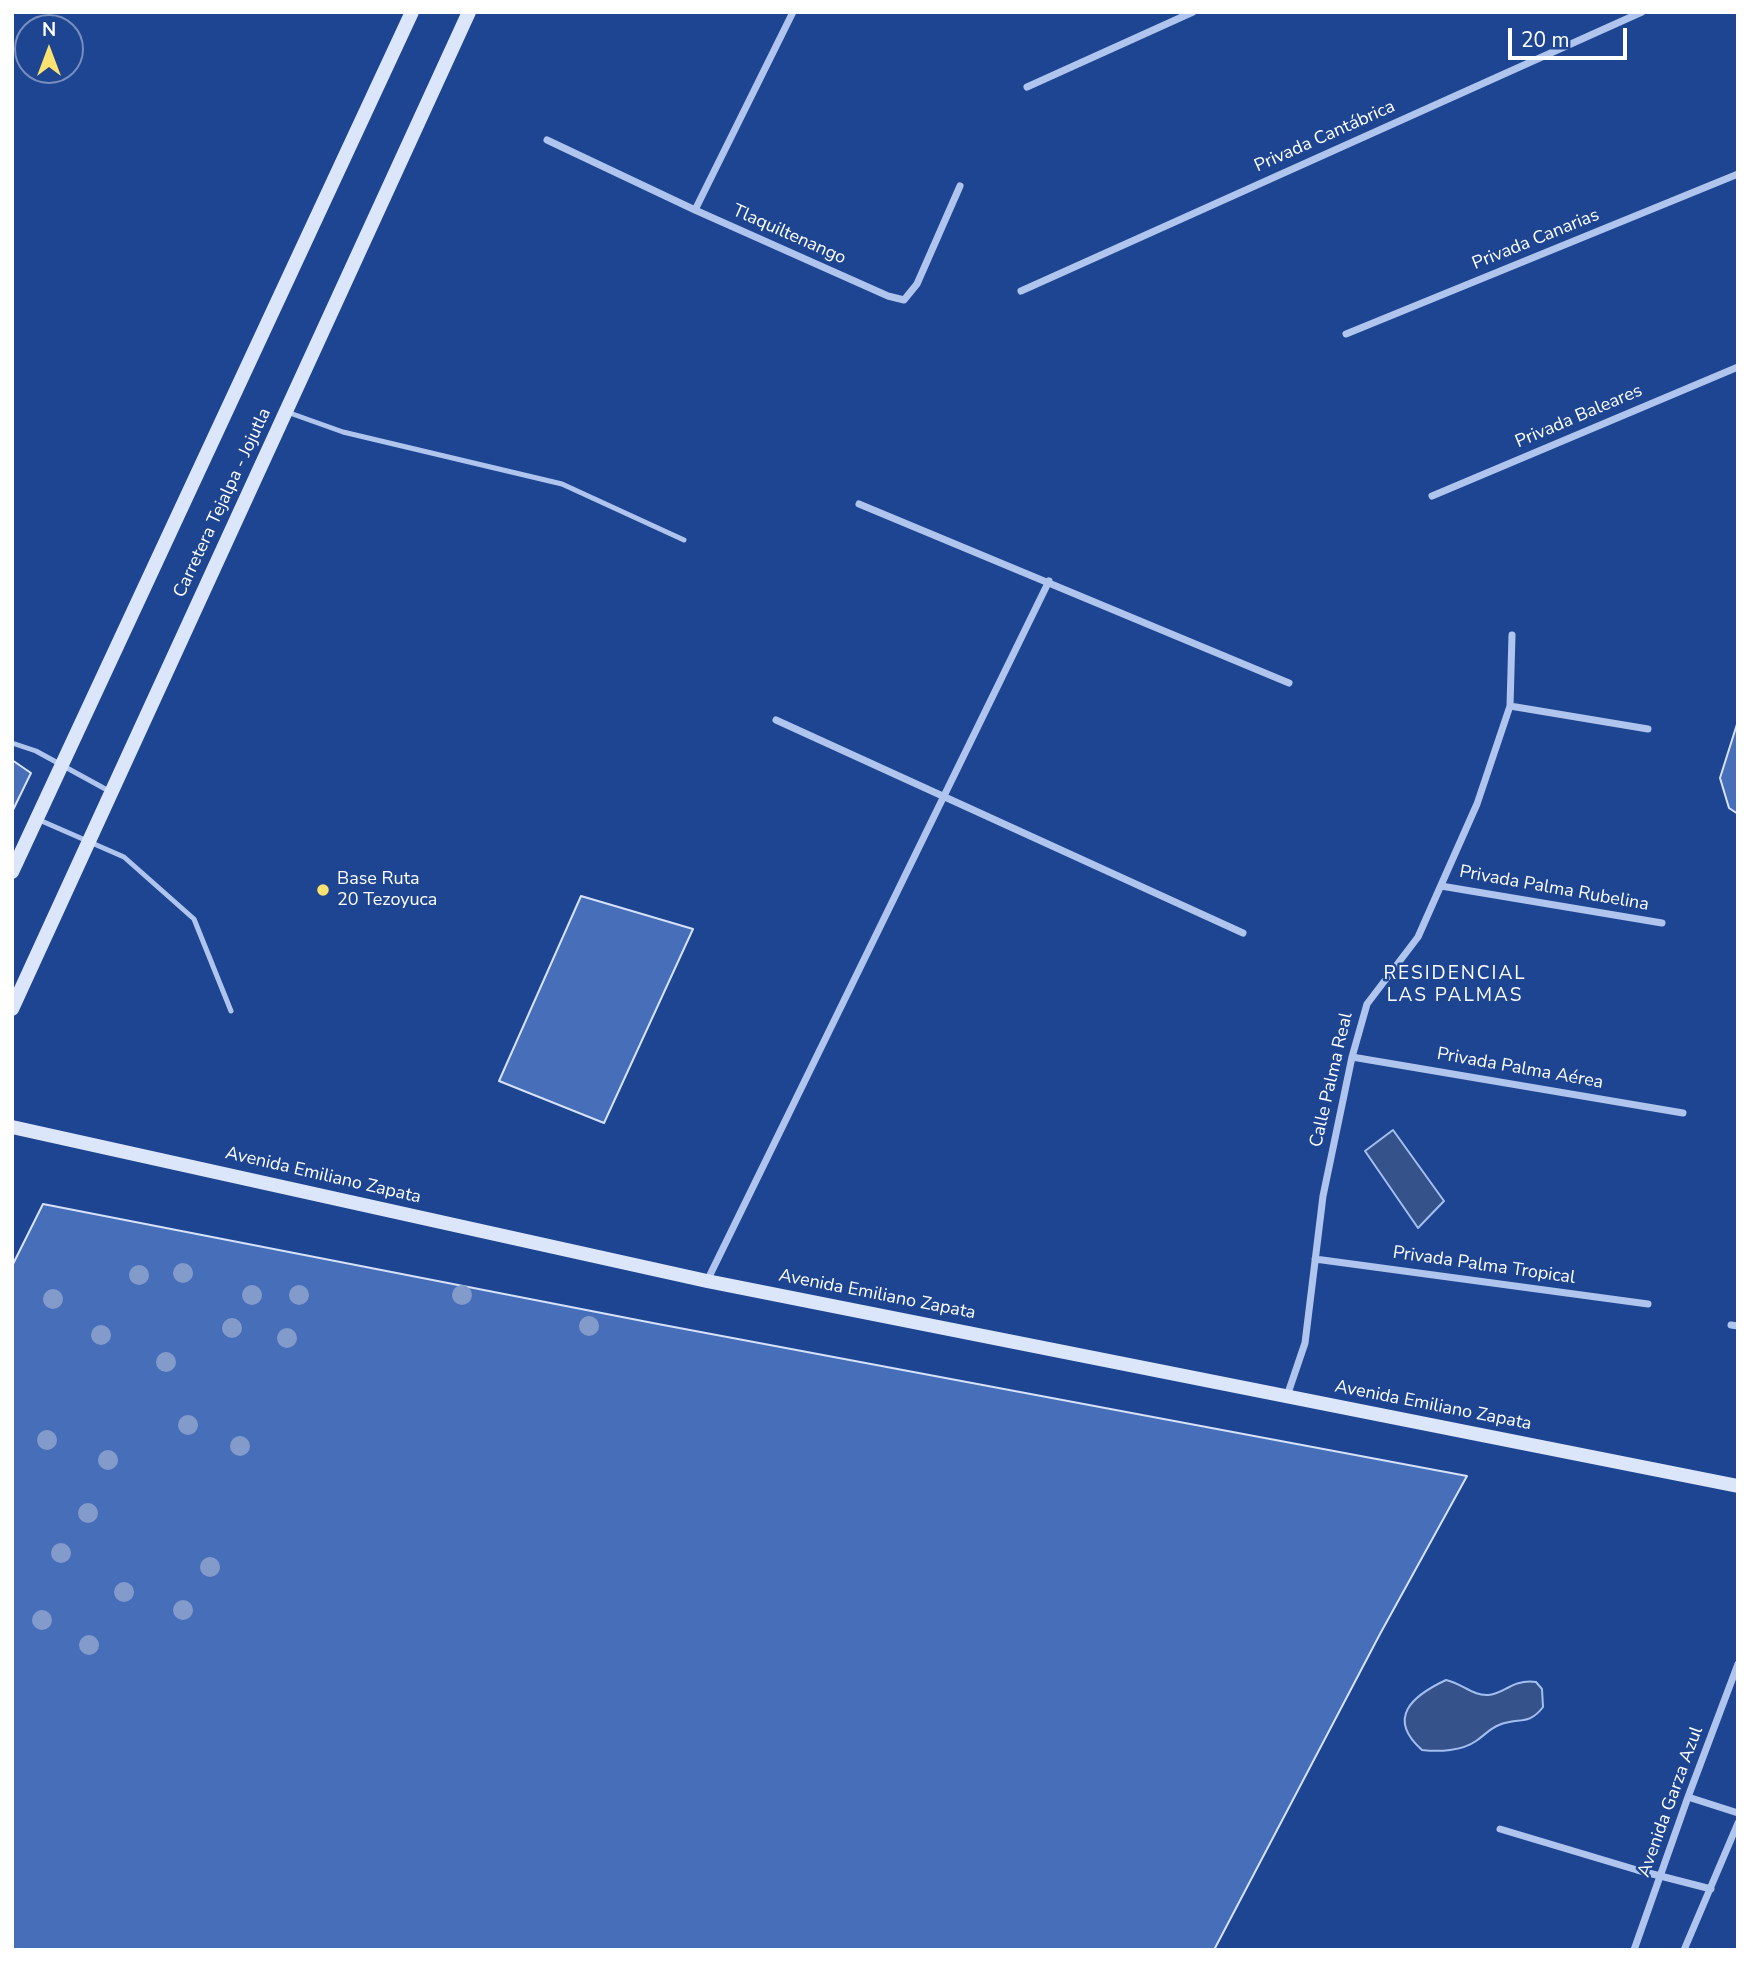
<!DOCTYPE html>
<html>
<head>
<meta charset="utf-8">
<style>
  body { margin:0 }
  #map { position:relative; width:1750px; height:1962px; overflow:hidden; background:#1e4592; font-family:"Nunito Sans",sans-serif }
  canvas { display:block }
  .frame { position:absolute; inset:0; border:14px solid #fff; pointer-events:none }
  .north { position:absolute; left:14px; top:14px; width:70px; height:70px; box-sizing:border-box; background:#1e4592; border:2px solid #788fbe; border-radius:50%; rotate:0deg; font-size:19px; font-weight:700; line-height:28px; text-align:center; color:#fff }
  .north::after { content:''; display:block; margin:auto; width:24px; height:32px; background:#fce26f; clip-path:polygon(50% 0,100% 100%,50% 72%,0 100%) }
  .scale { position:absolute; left:1508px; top:28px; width:119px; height:32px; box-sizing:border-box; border:4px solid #fff; border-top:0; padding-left:9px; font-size:21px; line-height:24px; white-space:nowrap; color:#fff; -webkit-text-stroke:5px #1e4592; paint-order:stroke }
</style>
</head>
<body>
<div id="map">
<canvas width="1750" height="1962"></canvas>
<div class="frame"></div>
<div class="north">N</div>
<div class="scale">20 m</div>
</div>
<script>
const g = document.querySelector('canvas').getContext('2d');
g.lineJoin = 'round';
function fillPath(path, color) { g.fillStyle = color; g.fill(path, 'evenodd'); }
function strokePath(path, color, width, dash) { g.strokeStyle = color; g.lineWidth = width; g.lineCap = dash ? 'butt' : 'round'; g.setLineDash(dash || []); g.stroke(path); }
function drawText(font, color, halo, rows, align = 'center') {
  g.font = font + ' "Nunito Sans",sans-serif'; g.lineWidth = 5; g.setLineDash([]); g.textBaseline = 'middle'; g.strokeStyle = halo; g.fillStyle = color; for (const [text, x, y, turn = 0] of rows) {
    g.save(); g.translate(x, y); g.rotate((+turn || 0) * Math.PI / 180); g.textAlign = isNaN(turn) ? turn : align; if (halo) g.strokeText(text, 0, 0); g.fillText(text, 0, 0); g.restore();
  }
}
const water = new Path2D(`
  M1393 1130 1444 1201 1418 1228 1365 1151Z
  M1446 1680C1461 1683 1473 1696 1488 1695 1505 1694 1511 1679 1536 1682L1542 1689 1543 1707C1529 1726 1518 1717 1499 1725 1489 1729 1485 1735 1476 1741 1462 1751 1439 1752 1422 1750 1386 1718 1412 1696 1446 1680Z`);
fillPath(water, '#36528b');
strokePath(water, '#a3bfef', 2);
const building = new Path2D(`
  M1738 721V814L1729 808 1720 778Z
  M12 760 31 773 12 812Z
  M581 896 693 929 604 1123 499 1081Z
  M43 1204 658 1324 1467 1476 1380 1634 1214 1950H12V1266Z`);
fillPath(building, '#476eb9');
strokePath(building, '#d6e2fa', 2);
strokePath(new Path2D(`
  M287 412 343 432 562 484 684 540
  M12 743 36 751 109 791
  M37 819 124 857 194 919 231 1011`), '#b0c5ee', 5);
strokePath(new Path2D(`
  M1027 87 1193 12
  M547 140 695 210 888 296 904 300 917 284 960 186
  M695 210 793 12
  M1021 291 1642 12
  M1346 334 1738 174
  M1432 496 1738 367
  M859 504 1289 683
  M1510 706 1648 729
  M776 720 1243 933
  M1441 886 1662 923
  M1352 1057 1683 1113
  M1315 1259 1648 1304
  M707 1281 1049 581
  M1731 1325 1738 1326
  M1287 1396 1305 1343 1323 1196 1352 1057 1367 1004 1418 937 1477 804 1510 706 1512 635
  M1688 1797 1738 1813
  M1500 1829 1637 1870 1711 1889
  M1634 1950 1688 1797 1738 1664
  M1684 1950 1738 1823`), '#b0c5ee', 7);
strokePath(new Path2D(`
  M12 872 412 12
  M12 1009 469 12
  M12 1127 707 1281 1738 1486`), '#dce6fa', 14);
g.fillStyle = '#839bcb';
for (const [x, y] of [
  [183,1273],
  [139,1275],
  [252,1295],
  [299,1295],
  [462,1295],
  [53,1299],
  [589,1326],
  [232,1328],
  [101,1335],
  [287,1338],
  [166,1362],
  [188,1425],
  [47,1440],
  [240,1446],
  [108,1460],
  [88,1513],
  [61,1553],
  [210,1567],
  [124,1592],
  [183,1610],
  [42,1620],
  [89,1645]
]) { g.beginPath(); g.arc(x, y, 10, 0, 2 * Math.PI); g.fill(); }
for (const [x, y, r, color] of [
  [323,890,7,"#fce26f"]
]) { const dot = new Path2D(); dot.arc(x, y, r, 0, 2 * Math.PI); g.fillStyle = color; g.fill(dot); strokePath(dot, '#1e4592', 2.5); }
drawText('18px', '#fff', '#1e4592', [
  ["Privada Cantábrica",1325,137,-24],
  ["Tlaquiltenango",789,235,24],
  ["Privada Canarias",1536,240,-22],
  ["Privada Baleares",1579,417,-23],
  ["Carretera Tejalpa - Jojutla",223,503,-65],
  ["Privada Palma Rubelina",1554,889,10],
  ["Privada Palma Aérea",1520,1069,10],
  ["Calle Palma Real",1332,1080,-77],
  ["Avenida Emiliano Zapata",323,1176,13],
  ["Privada Palma Tropical",1484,1266,8],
  ["Avenida Emiliano Zapata",877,1295,11],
  ["Avenida Emiliano Zapata",1433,1406,11],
  ["Avenida Garza Azul",1671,1802,-70]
]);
drawText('18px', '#fff', '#1e4592', [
  ["Base Ruta",337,880],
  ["20 Tezoyuca",337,901]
], 'left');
g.letterSpacing = '2px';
drawText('19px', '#fff', '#1e4592', [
  ["RESIDENCIAL",1455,974],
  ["LAS PALMAS",1455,996]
]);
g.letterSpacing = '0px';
</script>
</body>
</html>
